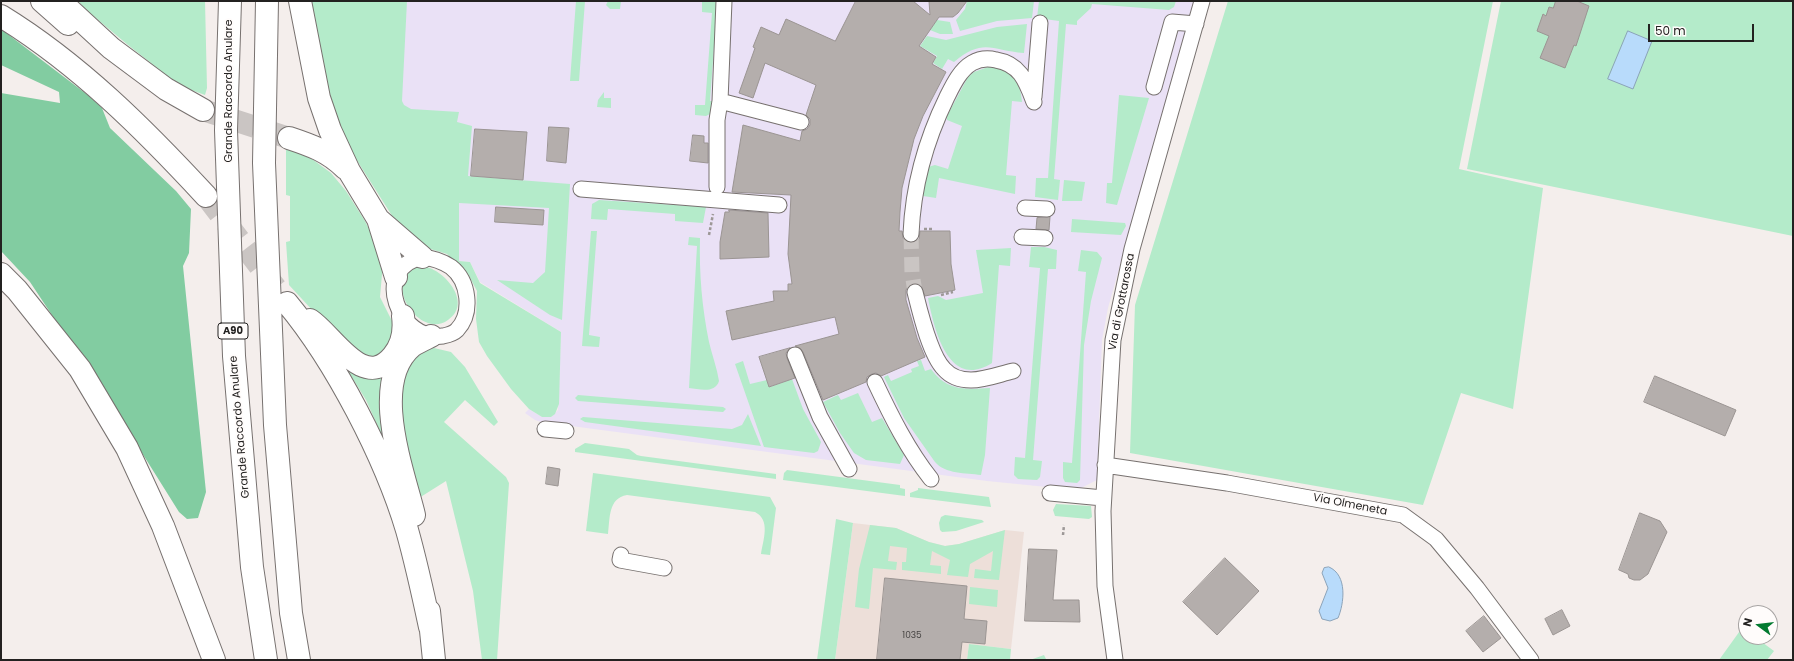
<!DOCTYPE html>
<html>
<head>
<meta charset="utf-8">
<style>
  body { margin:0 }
  #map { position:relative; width:1794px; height:661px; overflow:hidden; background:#f4eeec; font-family:Poppins,sans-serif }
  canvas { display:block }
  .frame { position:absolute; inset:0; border:2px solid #232120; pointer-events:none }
  .north { position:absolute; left:1738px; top:605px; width:40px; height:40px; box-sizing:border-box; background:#fffcfb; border:1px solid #a7a4a3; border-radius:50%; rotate:285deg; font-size:11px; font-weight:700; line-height:16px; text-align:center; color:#232120 }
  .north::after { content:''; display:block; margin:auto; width:14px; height:18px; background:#037a30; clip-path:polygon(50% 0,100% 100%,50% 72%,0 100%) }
  .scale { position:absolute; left:1648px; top:24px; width:106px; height:18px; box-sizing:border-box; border:2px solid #232120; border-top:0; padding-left:5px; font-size:12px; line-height:14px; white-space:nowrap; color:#232120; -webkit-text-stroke:3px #fffcfb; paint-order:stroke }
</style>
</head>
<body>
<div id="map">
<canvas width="1794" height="661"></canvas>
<div class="frame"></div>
<div class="north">N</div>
<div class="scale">50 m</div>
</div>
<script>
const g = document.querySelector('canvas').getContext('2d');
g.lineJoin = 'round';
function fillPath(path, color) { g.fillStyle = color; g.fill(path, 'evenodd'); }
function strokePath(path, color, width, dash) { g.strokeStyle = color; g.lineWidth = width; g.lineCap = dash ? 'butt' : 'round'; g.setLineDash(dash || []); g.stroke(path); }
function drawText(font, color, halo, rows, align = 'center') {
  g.font = font + ' Poppins,sans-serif'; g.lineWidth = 3.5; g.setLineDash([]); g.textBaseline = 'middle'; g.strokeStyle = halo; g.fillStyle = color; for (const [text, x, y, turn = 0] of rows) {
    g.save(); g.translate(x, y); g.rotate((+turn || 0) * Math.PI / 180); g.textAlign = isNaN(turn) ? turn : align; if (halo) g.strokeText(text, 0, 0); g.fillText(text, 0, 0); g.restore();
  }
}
fillPath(new Path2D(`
  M853 523 896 528 929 542 945 546 959 544 1005 530 1024 532 1011 649 969 644 967 660H835Z`), '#eddfd9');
fillPath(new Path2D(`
  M356 1H1194L1108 308 1102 340 1097 480 1077 490 987 481 541 422 535 420 525 413 529 409 542 417H551L558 410 561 332 480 282 470 262 459 261Z`), '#eae1f6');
fillPath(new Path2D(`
  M78 1H205L207 88 205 95 180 86 128 45 85 9Z
  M308 1H407L402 101 404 105 411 109 459 112 457 122 472 126 468 176 570 184 562 320 550 315 497 280 533 283 545 272 549 208 459 203V261L470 262 480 283 561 332 559 404 555 414 551 417H542L529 409 511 389 487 356 479 342 476 319 477 291 468 274 447 254 427 248 396 222 349 148 329 107Z
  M576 1H585L579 81H570Z
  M608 1H621L620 9H610L606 5Z
  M682 1H715L717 5 710 101H712L710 114 706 116 695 115V105H705L712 13 702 12V2Z
  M967 1H1034L1032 18 997 21 960 31 956 20 965 9Z
  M1039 1H1176L1174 7 1169 10 1092 4 1091 8 1077 21V25L1066 24 1054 179 1060 180 1058 200 1035 197 1036 178H1048L1059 21 1037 18Z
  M1228 1H1493L1459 169 1543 188 1513 409 1461 393 1423 505 1130 453 1135 305Z
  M1501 1H1793V236L1467 169Z
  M937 20 950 22 953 34H940L930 30Z
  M1027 24 1024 53C992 51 984 37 954 62L948 59 942 69 933 63 937 56 920 46 927 36 946 40 997 27Z
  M988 67C1009 68 1021 81 1022 102L1012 101 1006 175 1016 176 1015 194 939 178 936 198 923 196 928 167 935 165 948 169 962 126 947 120V116L968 77 974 72Z
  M604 92V98H611V108L597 107 598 100Z
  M1119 95 1149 98 1117 205 1106 203 1107 183H1112Z
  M286 148 312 159 331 173 346 191 365 221 375 241 383 263 380 297 393 323 394 341 372 362 351 352 289 285 286 242 290 241V196L286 195Z
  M1064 180 1085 182 1082 201H1062Z
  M599 200 706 207 703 223 675 221V214L608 209 607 220 591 219 592 204Z
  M1072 219 1125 223 1126 226 1121 235 1071 232Z
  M591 231H597L589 335 600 337 599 347 582 346Z
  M689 237 700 238C699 273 702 308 709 342 712 355 717 368 719 381 715 394 699 389 689 388L697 246 688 245Z
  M1031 247H1044L1057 250 1056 269H1048L1033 460 1042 461 1040 477 1037 480 1018 479 1014 475 1015 457 1025 458 1040 268 1029 267Z
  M1011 248 1010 266 999 265 992 363C948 391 934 328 928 298L938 296 946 300 983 293 976 250Z
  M1081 250 1097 252 1102 258 1091 301 1084 345 1080 480 1077 483 1065 482 1063 478V462L1072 463 1086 272 1078 271Z
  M421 266C443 267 474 303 448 320 419 341 378 277 421 266Z
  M434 348 451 352 465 367 498 422 494 426 465 400 444 422 506 477 509 483 497 660H482L473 591 446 481 419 498C413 478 407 459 403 439 398 416 399 363 422 351 426 349 431 348 434 348Z
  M340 358 386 370 388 449 366 400Z
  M921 360 925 371 931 369C948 392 965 389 990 388L985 455 981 475C966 473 945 474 935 462L904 418 884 377 888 375 891 381 912 372 911 369 919 366 917 361Z
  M743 361 750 384 767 380 770 387 792 379 803 409 821 442 818 451 814 453 764 447 735 364Z
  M858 393 872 422 882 418 904 455 900 464 866 460 854 453 840 433 823 402 838 395 841 400Z
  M578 395 723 407 726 409 723 412 578 401 575 398Z
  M748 414 761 446 585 422 580 419 583 417 732 429 742 425Z
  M585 443 629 449 637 455 641 456 776 474V479L575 452V449Z
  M787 470 900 485V488L905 489V496L783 480 784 473Z
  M593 473 770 497 776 508 770 555 761 554C763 540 771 520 755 512L627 495C608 498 610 519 608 534L586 531Z
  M918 488 989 497 991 507 910 497V493L918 490Z
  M1056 504 1091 506 1092 517 1089 519 1055 516 1053 510Z
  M945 515 982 520 984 522 956 531 942 532 940 530 939 523 941 517Z
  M836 519 853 523 835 660H817Z
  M870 525 896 528 929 542 945 546 959 544 1005 530 999 580 974 578 975 569 991 571 993 551 970 564 968 577 947 575 950 560 932 551 930 565 941 566V574L902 570V562H906L907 548 890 546 888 561 897 562 896 570 873 568 869 609 855 607 859 569Z
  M970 587 998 590 997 607 969 604Z
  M1742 628 1746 630V637H1755L1774 651 1767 660H1719Z
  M969 644 1011 649 1010 660H967Z
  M1044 655 1046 659 1083 660H1030Z`), '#b4ebca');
fillPath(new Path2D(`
  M1 29 89 96 102 108 110 128 176 191 191 209 189 253 183 266 206 492 198 518 187 519 179 512 117 413 30 282 1 251V93L60 103 59 92 1 65Z`), '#82cca1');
const water = new Path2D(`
  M1628 31 1652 41 1633 89 1608 79Z
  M1329 567C1348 575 1344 604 1338 618L1330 621 1322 619 1319 611 1328 588 1322 573 1324 568Z`);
fillPath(water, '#b8dbfb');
strokePath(water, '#8ba3b9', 1);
const building = new Path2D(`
  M856 1H913L930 15 929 1H967L958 13 953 17H939L919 46 936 57 932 64 946 72 923 116 914 139 902 188 900 212 899 231H902L903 238 906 242H915L919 239 920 231H950L951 264 955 290 925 296 921 286 917 283 909 285 906 290V300L917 338 925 357 881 376 876 373 872 374 867 377 866 382 823 400 803 352 800 348 795 346 839 334 835 317 732 340 726 311 774 301 773 291H788V284H792L788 254 791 195 732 192 743 125 800 141 802 131 807 129 810 125V119L806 115 816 85 765 63 753 98 739 93 755 48 753 47 761 27 779 35 786 19 835 41Z
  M1556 1H1577L1589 6 1576 46 1574 45 1565 68 1540 58 1549 36 1537 31 1543 14 1546 16 1549 7 1553 8Z
  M549 127 569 128 566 163 547 161Z
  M475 129 527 132 523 180 471 176Z
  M693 135 704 136V143H708V163L690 161Z
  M496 207 544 210 543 225 495 222Z
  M729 210 768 213 769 257 720 259V242L725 212H729Z
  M1050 217 1049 230 1036 229 1037 218Z
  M790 348 786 353 787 358 795 378 769 387 759 357Z
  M1655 376 1736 410 1725 436 1644 402Z
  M548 467 560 469 558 486 546 484Z
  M1640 513 1660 521 1667 532 1648 574 1640 580H1634L1629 578 1628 574 1619 570Z
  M1029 549 1057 550 1053 600H1079L1080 622 1025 621Z
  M1225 558 1259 591 1217 635 1183 602Z
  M885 578 967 586 964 619 987 621 985 644 962 642 960 660H877Z
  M1562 610 1570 626 1553 635 1545 619Z
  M1484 616 1501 638 1483 652 1466 631Z`);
fillPath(building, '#b4aeac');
strokePath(building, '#9b9593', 1);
strokePath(new Path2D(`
  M911 234 912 273 915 292`), '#cac5c3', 15, [15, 8]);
strokePath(new Path2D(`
  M203 110 289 138
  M206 196 276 288`), '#cac5c3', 22, [22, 11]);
const minor = new Path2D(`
  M1154 87 1172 22 1196 24
  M1034 97 1040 23
  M720 101 801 122
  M717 187V120L720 101 724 1
  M581 189 779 205
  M1025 208 1047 209
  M911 234C913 186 926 140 947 97 953 85 960 70 972 63 979 59 988 58 996 60 1020 64 1026 81 1034 102
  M1022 237 1045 238
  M422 257C432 258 442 261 451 267 469 281 473 313 457 330 453 334 448 335 443 336 399 342 370 269 422 257Z
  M915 292C920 312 930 355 944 369 951 377 961 380 971 380 985 380 1000 374 1013 371
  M795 355 820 417 849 469
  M875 382C891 416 908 450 931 479
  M545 429 566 431
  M1105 465 1227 483 1403 515 1436 539 1477 588 1531 660
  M1050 493 1103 498
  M621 555 620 560 664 568
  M1115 660 1105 586 1103 511 1113 340 1132 249 1202 1`);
const highway = new Path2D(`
  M42 1 68 24
  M60 1 111 48 166 89 203 110
  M230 1 226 130 234 356 252 567 266 660
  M267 1 264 163 275 425 291 613 299 660
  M300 1 319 98 330 130 349 171 378 219 396 277
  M1 16C79 64 144 129 206 196
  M289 138C310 145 328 151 345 168
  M378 219 422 257
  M1 274 17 290 80 369 127 448 163 526 214 660
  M287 303C336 362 385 457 407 530 416 562 423 594 430 627
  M310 320C333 335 363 392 393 356 403 344 405 331 403 316
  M414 515C403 470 369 382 412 346 418 342 425 339 431 336
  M429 611 434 660`);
strokePath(minor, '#77716f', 17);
strokePath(highway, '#77716f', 24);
strokePath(new Path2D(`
  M924 229H933
  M709 235 713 214
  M941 295 953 292
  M1063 535 1064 525`), '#9d9897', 2.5, [3, 2]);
strokePath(minor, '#fff', 15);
strokePath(highway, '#fff', 22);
drawText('9px', '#474443', null, [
  ["1035",912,636]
]);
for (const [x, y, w] of [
  [233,331,30]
]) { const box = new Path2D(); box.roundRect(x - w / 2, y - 8, w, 16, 3); g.fillStyle = '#fffcfb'; g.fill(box); strokePath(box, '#232120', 1); }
drawText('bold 10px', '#232120', null, [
  ["A90",233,331]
]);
drawText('11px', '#232120', '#fffcfb', [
  ["Grande Raccordo Anulare",229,91,-90],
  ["Via di Grottarossa",1122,302,-79],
  ["Grande Raccordo Anulare",240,427,-95],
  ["Via Olmeneta",1350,505,11]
]);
</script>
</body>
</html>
